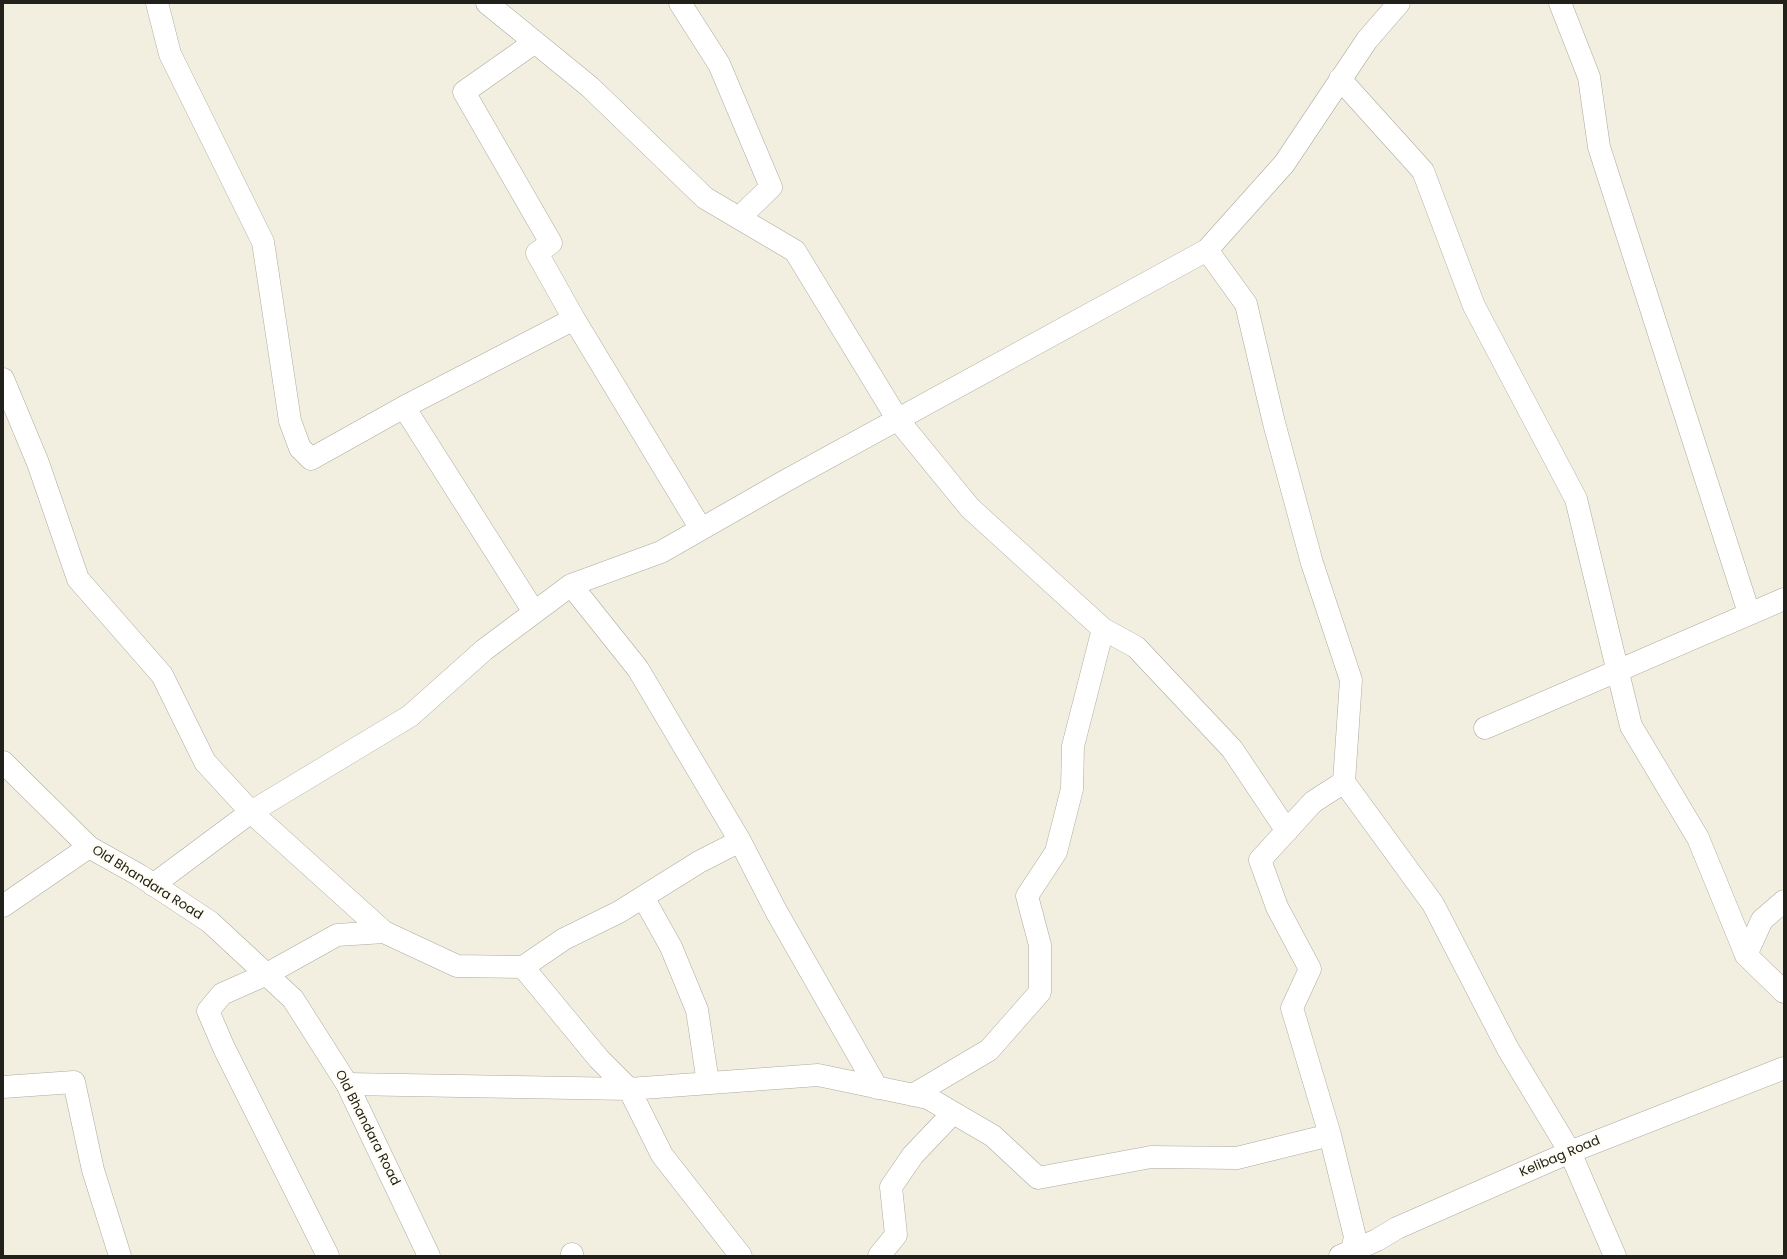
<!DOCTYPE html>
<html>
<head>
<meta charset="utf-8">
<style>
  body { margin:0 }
  #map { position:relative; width:1787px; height:1259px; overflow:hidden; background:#f2efe1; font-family:Poppins,sans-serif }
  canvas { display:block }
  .frame { position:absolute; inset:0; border:4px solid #21201b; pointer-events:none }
</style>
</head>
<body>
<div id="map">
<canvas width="1787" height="1259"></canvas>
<div class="frame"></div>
</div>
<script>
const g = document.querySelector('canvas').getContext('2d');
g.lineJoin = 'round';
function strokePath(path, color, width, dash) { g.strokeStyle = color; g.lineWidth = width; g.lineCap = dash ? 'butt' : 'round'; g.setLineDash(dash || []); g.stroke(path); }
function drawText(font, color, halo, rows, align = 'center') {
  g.font = font + ' Poppins,sans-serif'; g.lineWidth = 4; g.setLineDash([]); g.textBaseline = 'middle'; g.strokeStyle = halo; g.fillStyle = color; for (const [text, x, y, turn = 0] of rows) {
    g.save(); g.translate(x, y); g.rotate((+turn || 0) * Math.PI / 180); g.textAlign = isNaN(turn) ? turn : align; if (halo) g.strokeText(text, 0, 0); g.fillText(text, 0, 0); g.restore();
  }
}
const street = new Path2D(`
  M157 3 170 54 263 242 290 421 300 448 311 459 404 407
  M487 3 590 87 705 198 795 251 898 420 970 508 1103 629 1136 647 1232 749 1287 831
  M680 3 719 64 771 187 739 218
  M1560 3 1589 77 1599 147 1749 613
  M1340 79 1423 171 1474 306 1576 499 1631 726 1698 838 1746 955
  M1207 250 1246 304 1274 423 1312 563 1351 680 1344 782 1433 904 1508 1049 1570 1152
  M574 319 701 529
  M3 379 38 463 78 579 162 675 205 762 251 812 384 932
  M571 585 638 669 740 841 776 911 877 1088
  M534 612 404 407 574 319 537 253 551 243 464 92 535 42
  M1485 728 1784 599
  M153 885 251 812 410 716 484 650 571 585 661 552 787 480 1207 250 1284 164 1367 40 1399 3
  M643 897 671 947 697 1010 708 1083
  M1784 901 1762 920 1746 955 1784 992
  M3 906 89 847
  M523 967 564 939 619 912 699 862 740 841
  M347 1084 629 1089 818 1075 928 1098 993 1136 1038 1178 1151 1157 1237 1158 1330 1135 1355 1237 1352 1250
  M3 1087 74 1082 93 1170 120 1256
  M913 1095 989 1050 1040 992V945L1027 896 1056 852 1072 789 1073 746 1103 629
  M1330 1135 1292 1008 1310 969 1277 907 1260 860 1313 802 1344 782
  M572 1254V1256
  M328 1256 224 1048 208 1011 222 994 267 974 337 935 384 932 457 966 523 967 599 1059 629 1089 662 1155 741 1256
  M879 1256 896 1235 891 1187 913 1155 953 1113`);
const secondary = new Path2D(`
  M1570 1152 1615 1256
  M1340 1256 1377 1240 1397 1228 1570 1152 1784 1068`);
const highway = new Path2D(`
  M3 762 89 847 139 875 210 922 293 999 347 1084 429 1256`);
strokePath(street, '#adaa9d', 23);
strokePath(secondary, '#adaa9d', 23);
strokePath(highway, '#adaa9d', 23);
strokePath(street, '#fff', 22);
strokePath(secondary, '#fff', 22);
strokePath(highway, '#fff', 22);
drawText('13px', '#21201b', '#fffdf1', [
  ["Old Bhandara Road",147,883,32],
  ["Old Bhandara Road",367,1128,63],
  ["Kelibag Road",1560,1157,-23]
]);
</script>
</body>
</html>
